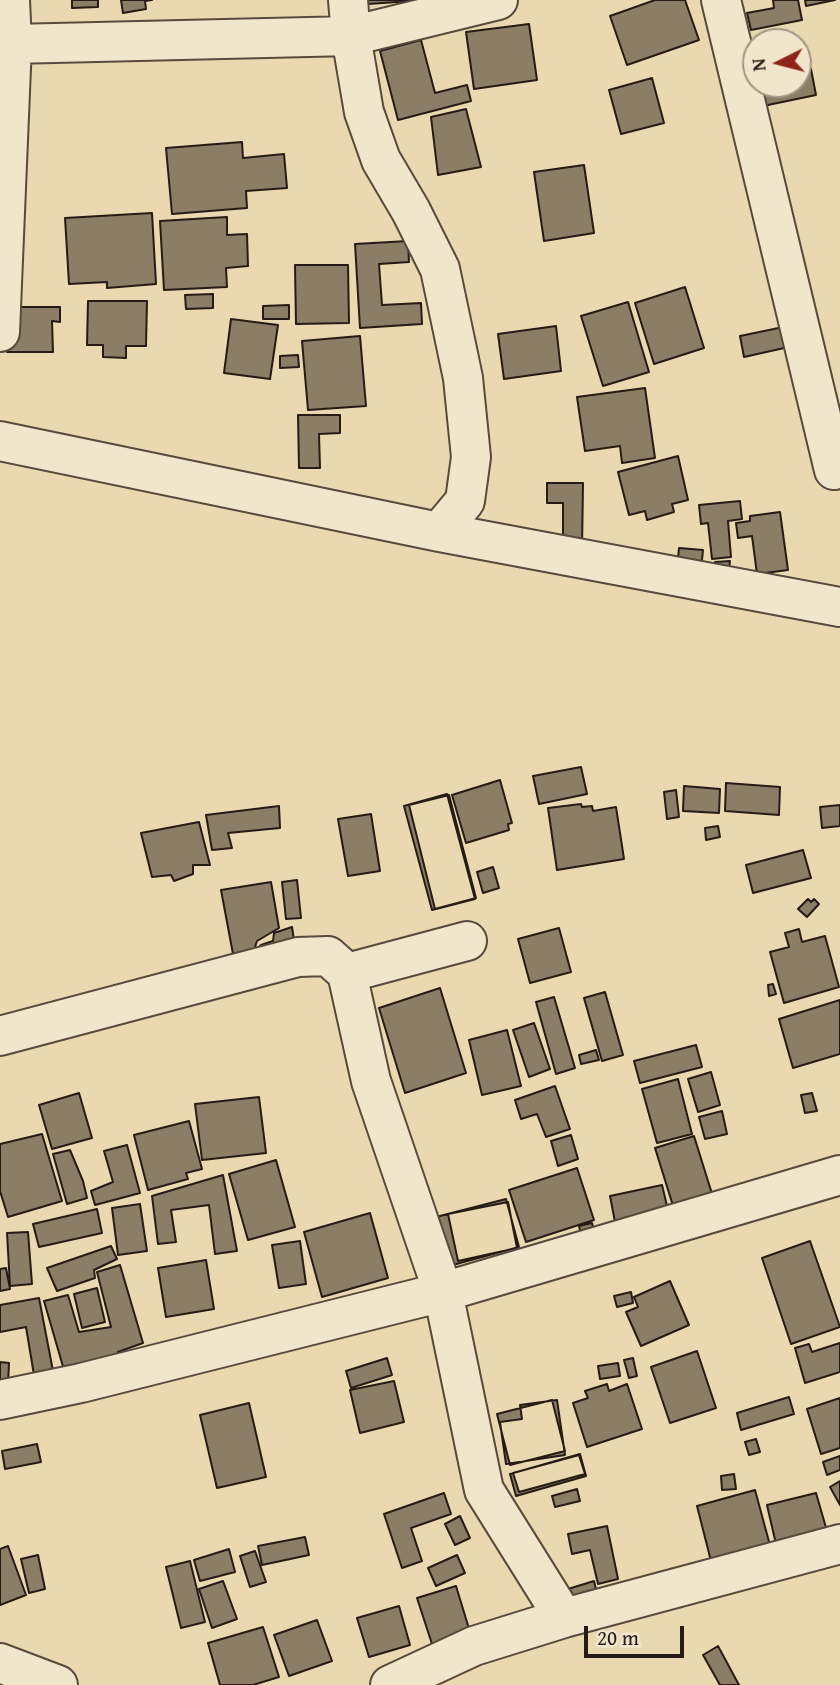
<!DOCTYPE html>
<html>
<head>
<meta charset="utf-8">
<style>
  body { margin:0 }
  #map { position:relative; width:840px; height:1685px; overflow:hidden; background:#e9d8b0; font-family:"Gentium Book Plus",serif }
  canvas { display:block }
  .north { position:absolute; left:742px; top:28px; width:70px; height:70px; box-sizing:border-box; background:#f1e6cc; border:2px solid #a09583; border-radius:50%; rotate:264deg; font-size:19px; font-weight:700; line-height:28px; text-align:center; color:#271b15 }
  .north::after { content:''; display:block; margin:auto; width:24px; height:32px; background:#8f2418; clip-path:polygon(50% 0,100% 100%,50% 72%,0 100%) }
  .scale { position:absolute; left:584px; top:1626px; width:100px; height:32px; box-sizing:border-box; border:4px solid #271b15; border-top:0; padding-left:9px; font-size:21px; line-height:24px; white-space:nowrap; color:#271b15; -webkit-text-stroke:5px #f1e6cc; paint-order:stroke }
</style>
</head>
<body>
<div id="map">
<canvas width="840" height="1685"></canvas>
<div class="north">N</div>
<div class="scale">20 m</div>
</div>
<script>
const g = document.querySelector('canvas').getContext('2d');
g.lineJoin = 'round';
function fillPath(path, color) { g.fillStyle = color; g.fill(path, 'evenodd'); }
function strokePath(path, color, width, dash) { g.strokeStyle = color; g.lineWidth = width; g.lineCap = dash ? 'butt' : 'round'; g.setLineDash(dash || []); g.stroke(path); }
const building = new Path2D(`
  M72 0H98V7L72 8Z
  M121 0H152L145 1 146 9 123 13Z
  M368 0H412V1L368 4Z
  M655 0H685L699 40 627 65 610 16Z
  M773 0H798L802 20 751 30 747 13 774 8Z
  M805 0H835L806 6Z
  M529 24 537 80 474 89 466 32Z
  M421 40 435 93 467 85 471 101 398 120 380 51Z
  M811 69 816 95 763 106 758 84H798V72Z
  M652 78 664 123 621 134 609 90Z
  M466 109 481 167 438 175 431 117Z
  M242 142 243 158 284 154 287 188 246 191 247 208 172 214 166 148Z
  M584 165 594 233 544 241 534 172Z
  M152 213 156 284 107 288V282L69 284 65 218Z
  M227 217V235L247 234 248 266 226 268 227 287 164 290 160 221Z
  M408 241 409 262 379 264 382 305 421 303 422 324 360 328 355 244Z
  M295 265H348L349 323 296 324Z
  M685 287 704 348 654 364 635 303Z
  M213 294V308L186 309 185 295Z
  M88 301H147L146 346H126V358L103 357V345H87Z
  M628 302 649 372 603 386 581 316Z
  M289 305V319H263V306Z
  M6 307H60V322L52 321 53 352H7Z
  M231 319 278 325 270 379 224 373Z
  M798 324 802 344 744 357 740 336Z
  M556 326 561 371 504 379 498 334Z
  M360 336 366 406 308 410 302 341Z
  M298 355 299 367 280 368V356Z
  M645 388 655 458 622 463 620 446 585 451 577 397Z
  M298 415H340V433L319 434 320 468H299Z
  M678 456 688 500 672 504 674 512 647 520 645 511 629 515 618 472Z
  M547 483H583L582 549H563V503H547Z
  M740 501 742 519 728 521 731 557 712 559 708 523 701 524 699 505Z
  M780 512 788 570 757 574 752 536 738 538 736 523 750 521V516Z
  M679 548 703 550 701 570 677 568Z
  M730 561 729 569 715 570V562Z
  M581 767 587 794 539 804 533 776Z
  M500 780 512 823 508 824 509 830 466 843 452 795Z
  M726 783 780 787 779 815 725 811Z
  M684 786 720 789 719 813 683 811Z
  M676 790 679 817 667 819 664 792Z
  M447 794 475 899 432 910 404 806Z
  M449 795 476 898 435 909 409 805Z
  M581 804 582 807 592 806 593 811 616 807 624 859 557 870 548 808Z
  M840 805V826L822 828 820 807Z
  M279 806 280 828 228 833 232 848 212 850 206 815Z
  M371 814 380 871 348 876 338 819Z
  M199 822 210 865H193V874L174 881 171 875 152 877 141 833Z
  M718 826 720 837 706 840 705 828Z
  M803 850 811 878 753 893 746 865Z
  M493 867 499 888 483 893 477 872Z
  M297 880 301 918 286 919 282 882Z
  M271 882 279 928 257 941 254 950 233 954 221 890Z
  M808 899 811 902 814 899 819 904 807 917 798 909Z
  M292 927 295 947 252 955 261 945 273 941 274 933Z
  M559 928 571 972 530 983 518 939Z
  M799 929 802 942 825 936 839 987 784 1003 770 952 789 947 785 933Z
  M773 984 776 994 769 996 768 985Z
  M440 988 466 1073 405 1093 379 1008Z
  M605 992 623 1055 602 1061 584 998Z
  M554 997 575 1068 556 1074 536 1002Z
  M840 1000V1054L793 1068 779 1019Z
  M534 1023 550 1069 529 1077 513 1030Z
  M507 1030 521 1086 482 1095 469 1040Z
  M696 1045 702 1067 640 1083 634 1061Z
  M596 1050 599 1060 581 1064 579 1055Z
  M711 1072 720 1105 698 1112 688 1079Z
  M678 1079 692 1134 657 1143 642 1089Z
  M555 1086 570 1129 546 1137 537 1114 521 1119 515 1100Z
  M79 1093 92 1138 52 1149 39 1105Z
  M812 1093 817 1111 805 1113 801 1095Z
  M259 1097 266 1153 202 1160 195 1104Z
  M722 1111 727 1134 705 1139 699 1117Z
  M189 1121 202 1169 186 1173 188 1179 148 1190 134 1135Z
  M42 1134 62 1201 8 1217 0 1191V1144Z
  M571 1135 578 1159 558 1166 551 1141Z
  M694 1136 713 1197 674 1209 655 1148Z
  M127 1145 140 1193 95 1205 91 1191 113 1182 104 1151Z
  M70 1150 83 1181 87 1198 67 1204 53 1154Z
  M276 1160 295 1227 248 1240 229 1174Z
  M577 1168 594 1220 526 1242 509 1190Z
  M223 1175 237 1251 215 1254 209 1205 171 1210 176 1242 158 1244 152 1196Z
  M662 1185 668 1210 615 1222 610 1196Z
  M506 1199 519 1247 449 1266 436 1217Z
  M508 1202 517 1248 458 1261 448 1214Z
  M140 1204 147 1251 118 1255 112 1208Z
  M97 1209 102 1233 39 1247 33 1224Z
  M370 1213 388 1278 322 1297 304 1232Z
  M592 1223 594 1231 581 1234 579 1226Z
  M28 1232 32 1284 10 1286 7 1233Z
  M300 1241 306 1284 279 1288 272 1245Z
  M810 1241 840 1327 791 1344 762 1258Z
  M111 1246 117 1259 94 1270 95 1278 57 1291 47 1268Z
  M206 1260 214 1309 166 1317 158 1268Z
  M120 1265 143 1343 118 1352 120 1363 64 1370 44 1301 68 1295 79 1332 111 1327 97 1272Z
  M6 1268 10 1289 0 1291V1269Z
  M670 1281 689 1325 641 1346 626 1312 638 1307 634 1297Z
  M97 1288 105 1322 82 1328 74 1294Z
  M631 1292 633 1303 617 1307 614 1296Z
  M39 1298 53 1371 34 1375 26 1327 0 1332V1305Z
  M840 1343V1372L805 1383 795 1348 809 1344 812 1352Z
  M697 1351 716 1408 670 1423 651 1367Z
  M387 1358 392 1375 351 1388 346 1371Z
  M633 1358 637 1376 629 1378 624 1360Z
  M0 1362 9 1363 8 1385H0Z
  M618 1363 620 1376 600 1379 598 1366Z
  M394 1381 404 1422 360 1433 350 1390Z
  M607 1384 609 1391 627 1384 642 1429 587 1447 573 1403 588 1398 585 1391Z
  M789 1397 794 1414 741 1430 737 1413Z
  M840 1398V1448L821 1454 807 1409Z
  M552 1400 565 1451 510 1465 497 1414Z
  M557 1400 565 1455 506 1464 500 1422 522 1419 520 1405Z
  M249 1403 266 1477 217 1488 200 1415Z
  M756 1439 760 1452 749 1455 745 1442Z
  M37 1444 41 1462 5 1469 2 1451Z
  M580 1454 586 1476 516 1496 510 1474Z
  M579 1455 585 1474 519 1492 513 1473Z
  M840 1456V1470L827 1475 823 1462Z
  M734 1474 736 1489 722 1490 721 1476Z
  M840 1481V1505L830 1487Z
  M577 1489 580 1501 555 1507 552 1496Z
  M755 1490 771 1549 712 1565 697 1506Z
  M444 1493 451 1514 411 1528 422 1561 402 1568 384 1514Z
  M816 1493 827 1531 776 1544 767 1505Z
  M460 1516 470 1538 455 1545 445 1524Z
  M607 1526 618 1579 598 1584 590 1550 572 1554 568 1534Z
  M305 1537 309 1555 262 1565 258 1546Z
  M8 1546 26 1595 0 1605V1549Z
  M229 1549 235 1572 200 1581 194 1560Z
  M255 1551 266 1582 250 1587 240 1556Z
  M38 1555 45 1589 29 1593 21 1559Z
  M457 1555 465 1573 436 1586 428 1568Z
  M190 1561 205 1622 181 1628 166 1567Z
  M223 1581 237 1619 212 1628 199 1589Z
  M594 1581 598 1598 573 1606 568 1589Z
  M456 1586 470 1632 432 1644 417 1598Z
  M399 1606 410 1645 369 1657 357 1618Z
  M317 1620 332 1661 289 1676 274 1635Z
  M263 1627 279 1677 253 1685H220L208 1643Z
  M718 1646 739 1685H720L703 1655Z`);
fillPath(building, '#8c7d66');
strokePath(building, '#271b15', 2);
const minor = new Path2D(`
  M348 0 351 36 364 112 381 160 411 211 440 269 463 378 471 457 465 501 439 532
  M721 0 834 470
  M12 44 351 36 498 0
  M0 332 12 44 10 0
  M0 441 439 532 840 607
  M347 973 467 941
  M0 1036 298 957 328 956 347 973 371 1081 443 1292 484 1490 564 1618
  M0 1400 81 1383 443 1292 840 1175
  M0 1663 58 1685
  M390 1685 474 1646 564 1618 840 1544`);
strokePath(minor, '#584a3c', 42);
strokePath(minor, '#f1e6cc', 38);
</script>
</body>
</html>
